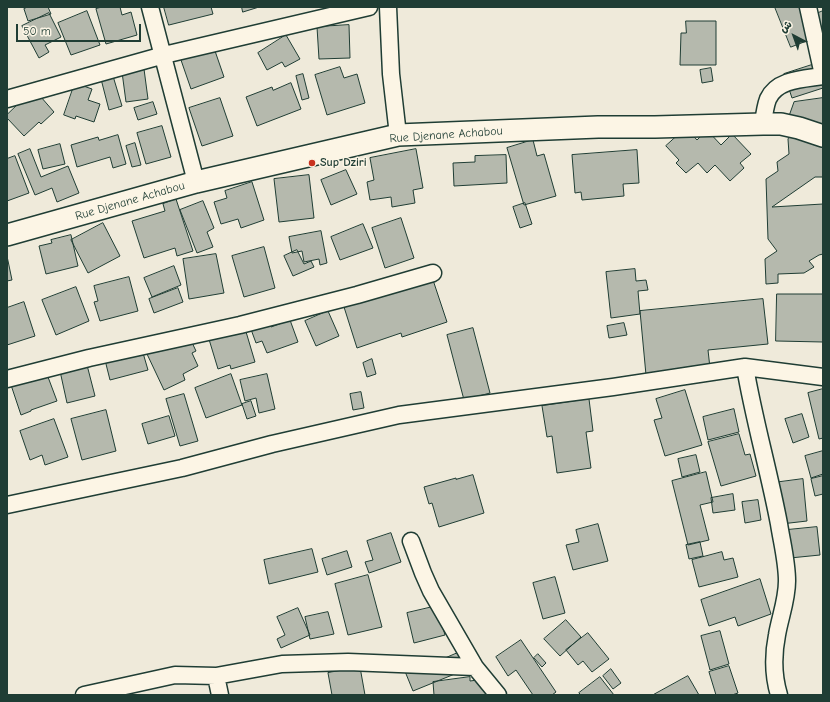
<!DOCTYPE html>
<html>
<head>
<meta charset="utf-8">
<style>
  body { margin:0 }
  #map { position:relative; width:830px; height:702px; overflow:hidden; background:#efeada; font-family:"Comic Neue","Playpen Sans Arabic",sans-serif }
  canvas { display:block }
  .frame { position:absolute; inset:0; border:8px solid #1f3d34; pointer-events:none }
  .north { position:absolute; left:774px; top:16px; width:40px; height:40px; -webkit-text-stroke:3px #fcf5e5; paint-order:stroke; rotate:319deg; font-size:11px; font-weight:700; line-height:16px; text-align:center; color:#1f3d34 }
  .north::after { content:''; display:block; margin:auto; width:14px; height:18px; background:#1f3d34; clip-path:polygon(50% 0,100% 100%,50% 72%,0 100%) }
  .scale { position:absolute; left:16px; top:24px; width:125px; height:18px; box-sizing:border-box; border:2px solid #1f3d34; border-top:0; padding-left:5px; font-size:12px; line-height:14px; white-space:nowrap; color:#1f3d34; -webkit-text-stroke:3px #fcf5e5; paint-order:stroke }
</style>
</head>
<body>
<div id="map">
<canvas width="830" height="702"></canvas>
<div class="frame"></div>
<div class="north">ش</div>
<div class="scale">50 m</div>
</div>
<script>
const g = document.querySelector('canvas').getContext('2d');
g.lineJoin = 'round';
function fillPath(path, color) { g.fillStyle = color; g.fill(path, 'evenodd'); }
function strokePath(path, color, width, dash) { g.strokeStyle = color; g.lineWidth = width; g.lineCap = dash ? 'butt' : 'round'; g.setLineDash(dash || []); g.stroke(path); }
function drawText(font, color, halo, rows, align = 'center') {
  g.font = font + ' "Comic Neue",sans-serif'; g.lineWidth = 3; g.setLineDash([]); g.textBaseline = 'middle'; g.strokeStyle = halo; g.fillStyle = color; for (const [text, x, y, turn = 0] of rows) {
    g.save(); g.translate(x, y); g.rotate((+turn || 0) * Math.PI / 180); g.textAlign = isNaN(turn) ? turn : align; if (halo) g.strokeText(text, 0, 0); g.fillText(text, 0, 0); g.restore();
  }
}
const building = new Path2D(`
  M28 7H48L51 14 28 21 24 9Z
  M102 7H120L122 15 131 12 137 35 106 44 96 9Z
  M164 7H211L213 14 169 25Z
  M242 7H259L243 12Z
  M775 7H805L817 37 791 47Z
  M87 11 100 45 71 55 58 23Z
  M823 11V31L816 14Z
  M49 13 61 37 45 45 49 52 39 58 22 26Z
  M686 21H716V65H680L681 33H686Z
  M349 25 350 58 319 59 317 27Z
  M286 35 300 59 285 67 282 62 267 70 258 53Z
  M214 48 224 77 191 89 181 60Z
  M821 62 823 68V88L792 98 784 74Z
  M340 67 344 78 357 74 365 103 327 115 315 75Z
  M711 68 713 81 702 83 700 70Z
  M144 69 148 99 126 102 122 72Z
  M303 74 309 98 302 100 296 76Z
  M113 76 122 106 109 110 101 79Z
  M75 83 92 89 88 100 100 104 94 122 76 116 75 119 64 115Z
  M291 83 301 109 257 126 246 97 272 87 273 90Z
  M34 89 54 112 41 124 39 122 24 136 7 118V115Z
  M220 98 233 136 202 146 189 108Z
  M823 98V128L789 116 794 102Z
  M153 102 157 114 138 120 134 108Z
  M162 126 171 157 146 164 137 133Z
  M686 128 697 140 707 130 721 145 732 134 751 154 740 163 744 168 730 181 715 165 707 173 698 163 686 173 676 163 679 160 666 146Z
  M803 129 823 134V177H815L772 207 823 204V254L819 255 809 261 814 267 804 273 778 274V283L766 284 765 259 777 251 768 239 766 179 778 171 777 162 789 154 788 139Z
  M118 135 126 164 113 168 110 157 77 167 71 145 98 137 99 140Z
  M533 140 537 156 544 154 556 196 524 205 507 148Z
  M135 143 141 165 132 167 126 146Z
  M60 144 65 164 43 169 38 150Z
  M30 149 41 177 68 166 79 193 57 202 52 188 35 195 18 154Z
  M416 149 423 188 413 190 415 203 392 207 391 197 370 200 367 182 374 180 370 158Z
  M637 150 639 183 623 184 624 196 582 200 581 192 575 193 572 155Z
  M506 155 507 183 454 186 453 163 475 162V156Z
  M15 156 29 193 7 201V159Z
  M346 170 357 194 331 205 321 180Z
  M309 175 314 218 279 222 274 179Z
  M252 182 264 220 241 228 238 219 221 224 214 202 227 198 225 191Z
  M176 199 193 251 177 256 175 248 144 258 132 221 165 211 163 204Z
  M203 201 214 228 207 232 213 247 197 253 180 210Z
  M525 203 532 224 520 228 513 207Z
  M401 218 414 258 385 268 372 228Z
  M103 223 120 256 88 273 71 240Z
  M363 224 373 248 340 260 331 237Z
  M321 231 327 263 320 265 319 259 304 262 302 251 292 253 289 237Z
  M71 235 78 266 46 274 39 246 52 243 51 240Z
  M264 247 275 288 244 297 232 256Z
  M297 250 304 264 311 261 314 267 293 276 284 256Z
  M216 254 224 293 189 299 183 259Z
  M7 256 12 280 7 281Z
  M174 266 181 285 152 297 144 278Z
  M635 269 636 281 646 280 648 290 638 291 640 314 611 318 606 272Z
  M129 277 138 311 100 321 94 302 98 301 94 286Z
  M433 280 447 322 402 337 401 333 357 348 344 307Z
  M76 287 89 321 56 335 42 300Z
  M178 288 183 302 154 313 149 299Z
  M777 294H823V342L776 341Z
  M763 299 768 344 708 350 710 368 646 375 640 311Z
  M24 302 35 336 7 345V308Z
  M328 311 339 336 316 346 305 321Z
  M267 317 271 327 290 320 298 342 267 353 262 341 256 343 249 324Z
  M624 323 627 335 609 338 607 326Z
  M244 325 255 362 231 369 230 365 218 369 208 336Z
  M473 328 490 393 464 400 447 335Z
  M188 334 196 351 192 353 198 366 183 374 185 380 164 390 147 354Z
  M141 346 148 370 110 380 104 356Z
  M372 359 376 374 367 377 363 363Z
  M87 365 95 396 67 403 60 371Z
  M45 369 57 401 31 410V411L21 415 10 382Z
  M231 374 242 405 206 418 195 388Z
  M267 374 275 409 259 413 256 398 245 401 240 380Z
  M823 389V438L819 439 808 393Z
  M685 390 702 445 665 456 654 420 662 418 656 399Z
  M361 392 364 408 353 410 350 394Z
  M184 394 198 441 180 446 166 399Z
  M589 399 593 431 586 432 591 468 557 473 552 436 547 437 542 406Z
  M251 401 256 416 247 419 242 404Z
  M734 409 739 432 708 440 703 417Z
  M106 410 116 451 82 460 71 419Z
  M802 414 809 437 793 443 785 419Z
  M169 416 175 436 148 444 142 424Z
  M54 419 68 457 45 465 42 455 30 460 20 431Z
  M739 434 745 455 750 454 756 476 721 486 708 442Z
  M823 451V474L811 478 805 456Z
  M696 455 700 472 682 477 678 459Z
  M706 472 713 502 700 505 709 540 688 545 672 481Z
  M473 475 484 513 439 527 432 503 429 504 424 487 456 478V479Z
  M823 476V494L815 496 811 479Z
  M803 479 807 521 781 524 780 515 769 517 765 484Z
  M733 494 735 510 713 513 711 498Z
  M758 500 761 520 745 523 742 502Z
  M598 524 608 561 573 570 566 545 579 542 576 530Z
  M817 527 820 555 790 558 787 530Z
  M391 533 401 562 369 573 365 562 373 560 367 541Z
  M700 542 703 556 689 559 686 545Z
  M312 549 318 572 269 584 264 560Z
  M347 551 352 567 327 575 322 559Z
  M722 552 724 560 733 558 738 577 699 587 692 560Z
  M368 575 382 627 348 635 335 584Z
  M555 577 565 613 543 619 533 583Z
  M760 579 771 614 738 626 735 617 709 626 701 600Z
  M437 606 445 635 414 643 407 613Z
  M298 608 310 635 281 648 277 639 285 635 277 617Z
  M328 612 334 634 310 639 305 617Z
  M566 620 581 637 560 656 544 639Z
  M720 631 729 664 710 670 701 636Z
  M588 633 609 659 592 672 583 661 578 665 566 650Z
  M521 640 556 692 552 695H533L516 670 508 676 496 657Z
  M460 652 467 669 413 691 402 664 421 668Z
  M538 654 546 663 542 667 534 658Z
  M729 666 738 693 732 695H716L709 672Z
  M360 667 365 695H332L328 673Z
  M611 669 621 683 613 689 603 676Z
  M688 676 699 695H653Z
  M470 677V681L485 679 487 695H434L433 682Z
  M600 677 614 695H581L579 693Z`);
fillPath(building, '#b5b9ad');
strokePath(building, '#1f3d34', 1);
const minor = new Path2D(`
  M150 7 196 182
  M388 7 391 74 398 135
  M808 7 823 75
  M7 99 164 55 369 7
  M763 124C764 116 765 107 768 99 777 79 804 79 823 76
  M745 367C754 420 769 471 779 524 782 543 787 562 787 581 787 600 780 617 777 635 773 655 773 675 779 695
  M7 379 89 358 240 325 357 295 433 273
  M7 505 182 468 272 444 399 415 613 387 745 367 823 377
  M411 541 423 573 431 591 475 667 498 695
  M216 676 220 695
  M84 695 175 675 216 676 282 664 348 662 475 667`);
const major = new Path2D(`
  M7 235 196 182 398 135 598 127H655L763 124H781L799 128 823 136`);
strokePath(minor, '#1f3d34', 19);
strokePath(major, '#1f3d34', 24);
strokePath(minor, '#fcf5e5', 16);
strokePath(major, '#fcf5e5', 21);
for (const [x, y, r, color] of [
  [312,163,4,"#c8321e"]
]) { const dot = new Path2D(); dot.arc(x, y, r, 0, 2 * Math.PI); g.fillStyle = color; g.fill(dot); strokePath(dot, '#fcf5e5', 1.5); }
drawText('12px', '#1f3d34', '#fcf5e5', [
  ["Rue Djenane Achabou",446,135,-4],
  ["Rue Djenane Achabou",130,201,-16]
]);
drawText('bold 12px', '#1f3d34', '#fcf5e5', [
  ["Sup Dziri",320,163]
], 'left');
</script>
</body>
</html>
